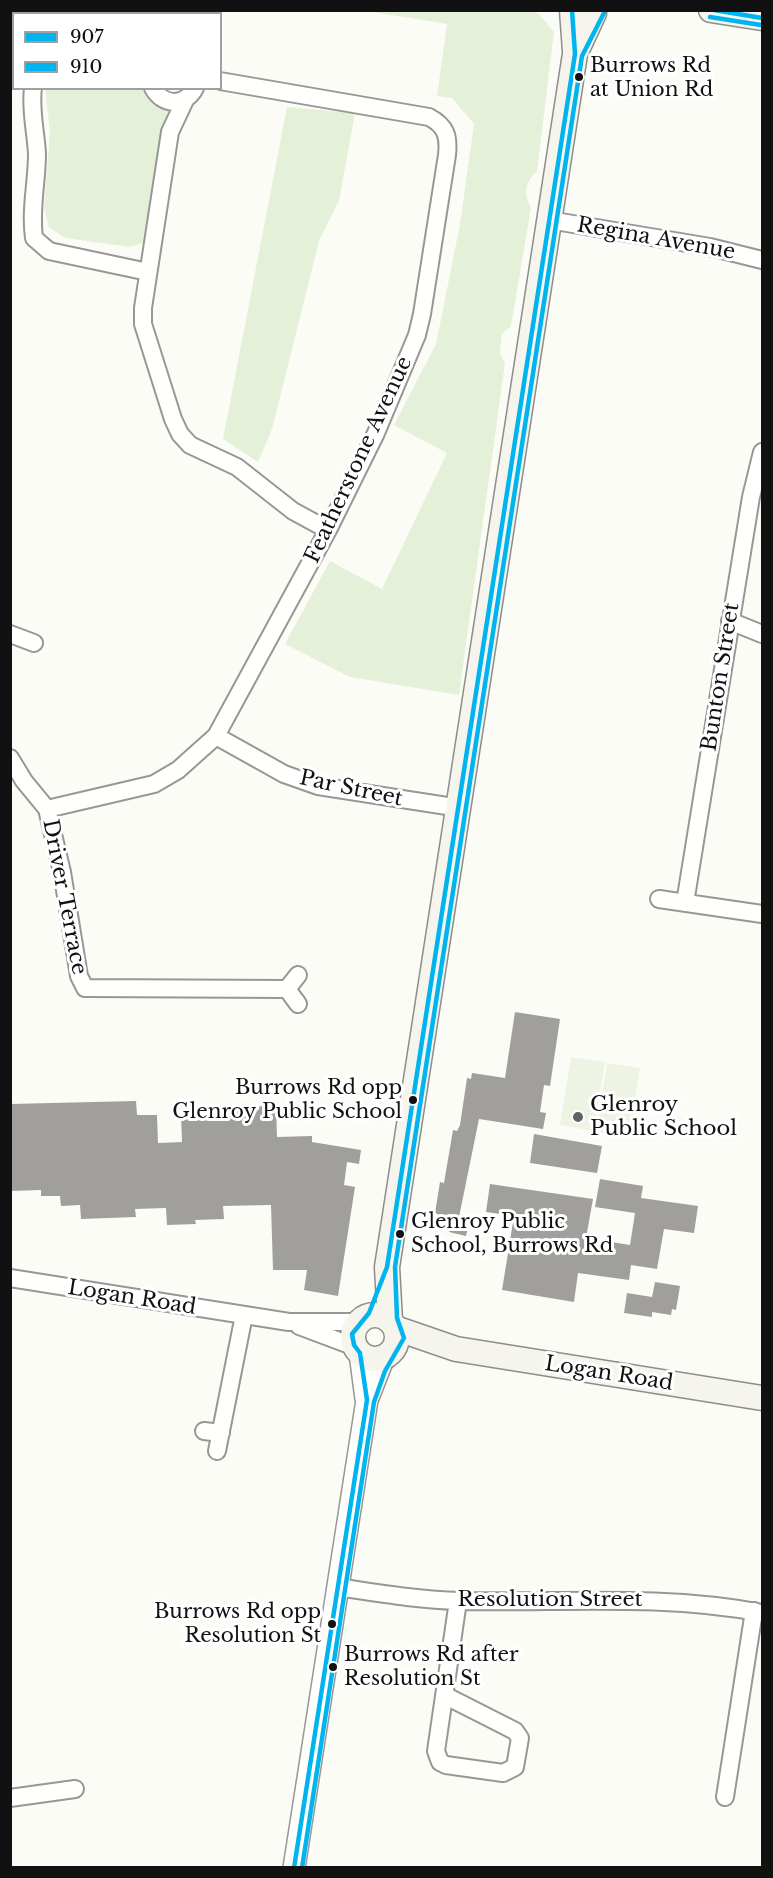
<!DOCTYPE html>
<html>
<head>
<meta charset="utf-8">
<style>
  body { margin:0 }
  #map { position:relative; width:773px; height:1878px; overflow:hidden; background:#fcfcf7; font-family:"Libre Baskerville",serif }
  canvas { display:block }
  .frame { position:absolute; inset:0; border:12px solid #111; pointer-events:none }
  .legend { position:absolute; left:12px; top:12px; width:210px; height:78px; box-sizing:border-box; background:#fff; border:2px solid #a0a0a0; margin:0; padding:8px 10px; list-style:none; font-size:18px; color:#111 }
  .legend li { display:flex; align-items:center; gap:12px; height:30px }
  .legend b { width:30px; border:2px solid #a0a0a0 }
</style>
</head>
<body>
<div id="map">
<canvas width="773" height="1878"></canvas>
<div class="frame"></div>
<ul class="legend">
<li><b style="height:8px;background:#00b5ef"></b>907</li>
<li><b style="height:8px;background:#00b5ef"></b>910</li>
</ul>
</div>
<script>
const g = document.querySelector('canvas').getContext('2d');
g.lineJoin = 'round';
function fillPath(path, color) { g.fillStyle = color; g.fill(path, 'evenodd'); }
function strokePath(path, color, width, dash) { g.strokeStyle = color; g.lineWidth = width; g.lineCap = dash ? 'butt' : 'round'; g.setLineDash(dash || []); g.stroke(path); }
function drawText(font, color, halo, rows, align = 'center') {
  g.font = font + ' "Libre Baskerville",serif'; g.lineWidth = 6; g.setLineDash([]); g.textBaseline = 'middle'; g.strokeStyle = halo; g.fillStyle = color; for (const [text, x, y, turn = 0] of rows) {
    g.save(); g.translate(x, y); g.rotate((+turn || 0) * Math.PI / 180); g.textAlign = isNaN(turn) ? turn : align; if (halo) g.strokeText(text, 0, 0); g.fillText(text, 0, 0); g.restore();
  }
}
fillPath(new Path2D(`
  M525 10 538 13 554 32 537 171C525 181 523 195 531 208L511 326 502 334 500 354 505 363 459 695 350 677 285 644 330 561 382 589 447 453 394 425 436 344 460 224 474 124 452 98 437 96 447 24 366 11Z
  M45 88 157 89 170 104 172 117 148 241 131 247 65 238 49 227 44 207 50 132Z
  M287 107 355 113 339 201 319 241 272 429 258 462 223 439Z`), '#e5f0d9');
fillPath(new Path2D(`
  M571 1057 605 1062 594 1131 560 1125Z
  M607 1063 640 1068 629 1137 596 1132Z`), '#eef4e3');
fillPath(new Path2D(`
  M515 1012 560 1019 550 1086 544 1085 540 1112 546 1113 543 1129 479 1119 458 1222 469 1223 466 1236 449 1232 451 1222 437 1220 438 1214 435 1213 440 1182 444 1183 445 1177 453 1130 457 1131 460 1125 467 1078 471 1079 472 1073 505 1078Z
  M136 1101 137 1115H157L158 1143 182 1142 181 1114 197 1113V1108L276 1106 277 1137 312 1136V1142L361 1150 359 1164 347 1162 344 1185 355 1187 338 1296 304 1290 307 1270H273L271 1205 223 1206 224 1219 195 1220 196 1224 167 1225 166 1208 135 1209 136 1217 81 1219 80 1205 61 1206 60 1196H41V1190L10 1191V1104Z
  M534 1134 602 1146 597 1173 530 1163Z
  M600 1179 643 1186 641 1198 698 1206 694 1233 664 1229 657 1269 631 1265 629 1280 578 1273 574 1302 502 1290 514 1216 486 1212 490 1184 593 1199 586 1238 630 1245 635 1213 595 1207Z
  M655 1282 680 1286 676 1310 672 1309 671 1315 652 1312V1317L624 1313 627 1293 652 1297Z`), '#a09f9c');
const minor = new Path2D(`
  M182 10V14
  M162 14V10
  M10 59 14 61
  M33 88C30 110 36 132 37 154 37 182 30 209 34 238L49 251 148 272
  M153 88C163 106 185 107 195 88
  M185 100 170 132 143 308V324L173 419 180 434 190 445 237 467 293 511 328 530
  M549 220 710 247 762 260
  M730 621 762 634
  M10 634 34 643
  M216 736 284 774 318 786 460 808
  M10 758 24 781 47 809 62 872 79 976 85 988 287 989
  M47 809 154 784 178 770 216 736 328 530 376 433 417 335 422 314 447 155C449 136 446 126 429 117L220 81
  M659 899 762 914
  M685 903 751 497 762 452
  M287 989 298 1004
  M287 989 298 975
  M10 1278 289 1322H359
  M299 1326 355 1347
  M204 1431 221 1433
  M217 1451 244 1315
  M337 1587C378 1593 419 1600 460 1601 562 1603 662 1594 762 1613
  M444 1695 515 1731 520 1738 515 1767 503 1773 446 1765 440 1762 436 1751 458 1601
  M725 1797 754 1611
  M10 1798 75 1789`);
const tertiary = new Path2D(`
  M360 1353 366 1399
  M294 1868 367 1400 384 1357`);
const secondary = new Path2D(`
  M572 10 575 51
  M711 10 762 18
  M353 1337a22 22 0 1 1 44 0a22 22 0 1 1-44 0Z
  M390 1321 387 1267 575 54 594 13
  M395 1328 456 1349 762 1398`);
strokePath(minor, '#979795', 20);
strokePath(tertiary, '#979795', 24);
strokePath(secondary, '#8d8d8b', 27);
strokePath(minor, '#fffffe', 16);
strokePath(tertiary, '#fffffe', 21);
strokePath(secondary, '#f5f4ed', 24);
strokePath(new Path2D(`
  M714 10 762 18
  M294 1868 367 1400 360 1353 354 1345 352 1334 369 1313 387 1267 575 54 572 10`), '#00b5ef', 4.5);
strokePath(new Path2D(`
  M710 17 761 25
  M302 1868 374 1402 385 1371 404 1338 397 1318 395 1267 582 56 604 13`), '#00b5ef', 4.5);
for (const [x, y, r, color] of [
  [579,77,5,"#111"],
  [413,1100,5,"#111"],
  [578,1117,6,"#636362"],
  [400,1234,5,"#111"],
  [332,1624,5,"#111"],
  [333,1667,5,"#111"]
]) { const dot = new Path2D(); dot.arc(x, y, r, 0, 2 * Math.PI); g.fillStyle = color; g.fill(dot); strokePath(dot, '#fff', 2); }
drawText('20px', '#111', '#fff', [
  ["Burrows Rd",590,66],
  ["at Union Rd",590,90],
  ["Burrows Rd opp",402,1088,"right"],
  ["Glenroy Public School",402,1112,"right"],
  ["Glenroy Public",411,1222],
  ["School, Burrows Rd",411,1246],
  ["Burrows Rd opp",321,1612,"right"],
  ["Resolution St",321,1636,"right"],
  ["Burrows Rd after",344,1655],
  ["Resolution St",344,1679]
], 'left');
drawText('21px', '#111', '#fff', [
  ["Regina Avenue",656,239,10],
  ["Featherstone Avenue",359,460,-65],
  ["Bunton Street",721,677,-81],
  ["Par Street",351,789,12],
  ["Driver Terrace",64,897,79],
  ["Logan Road",132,1298,9],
  ["Logan Road",609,1374,9],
  ["Resolution Street",550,1600]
]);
drawText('21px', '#111', '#fff', [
  ["Glenroy",590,1105],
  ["Public School",590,1129]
], 'left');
</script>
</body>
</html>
